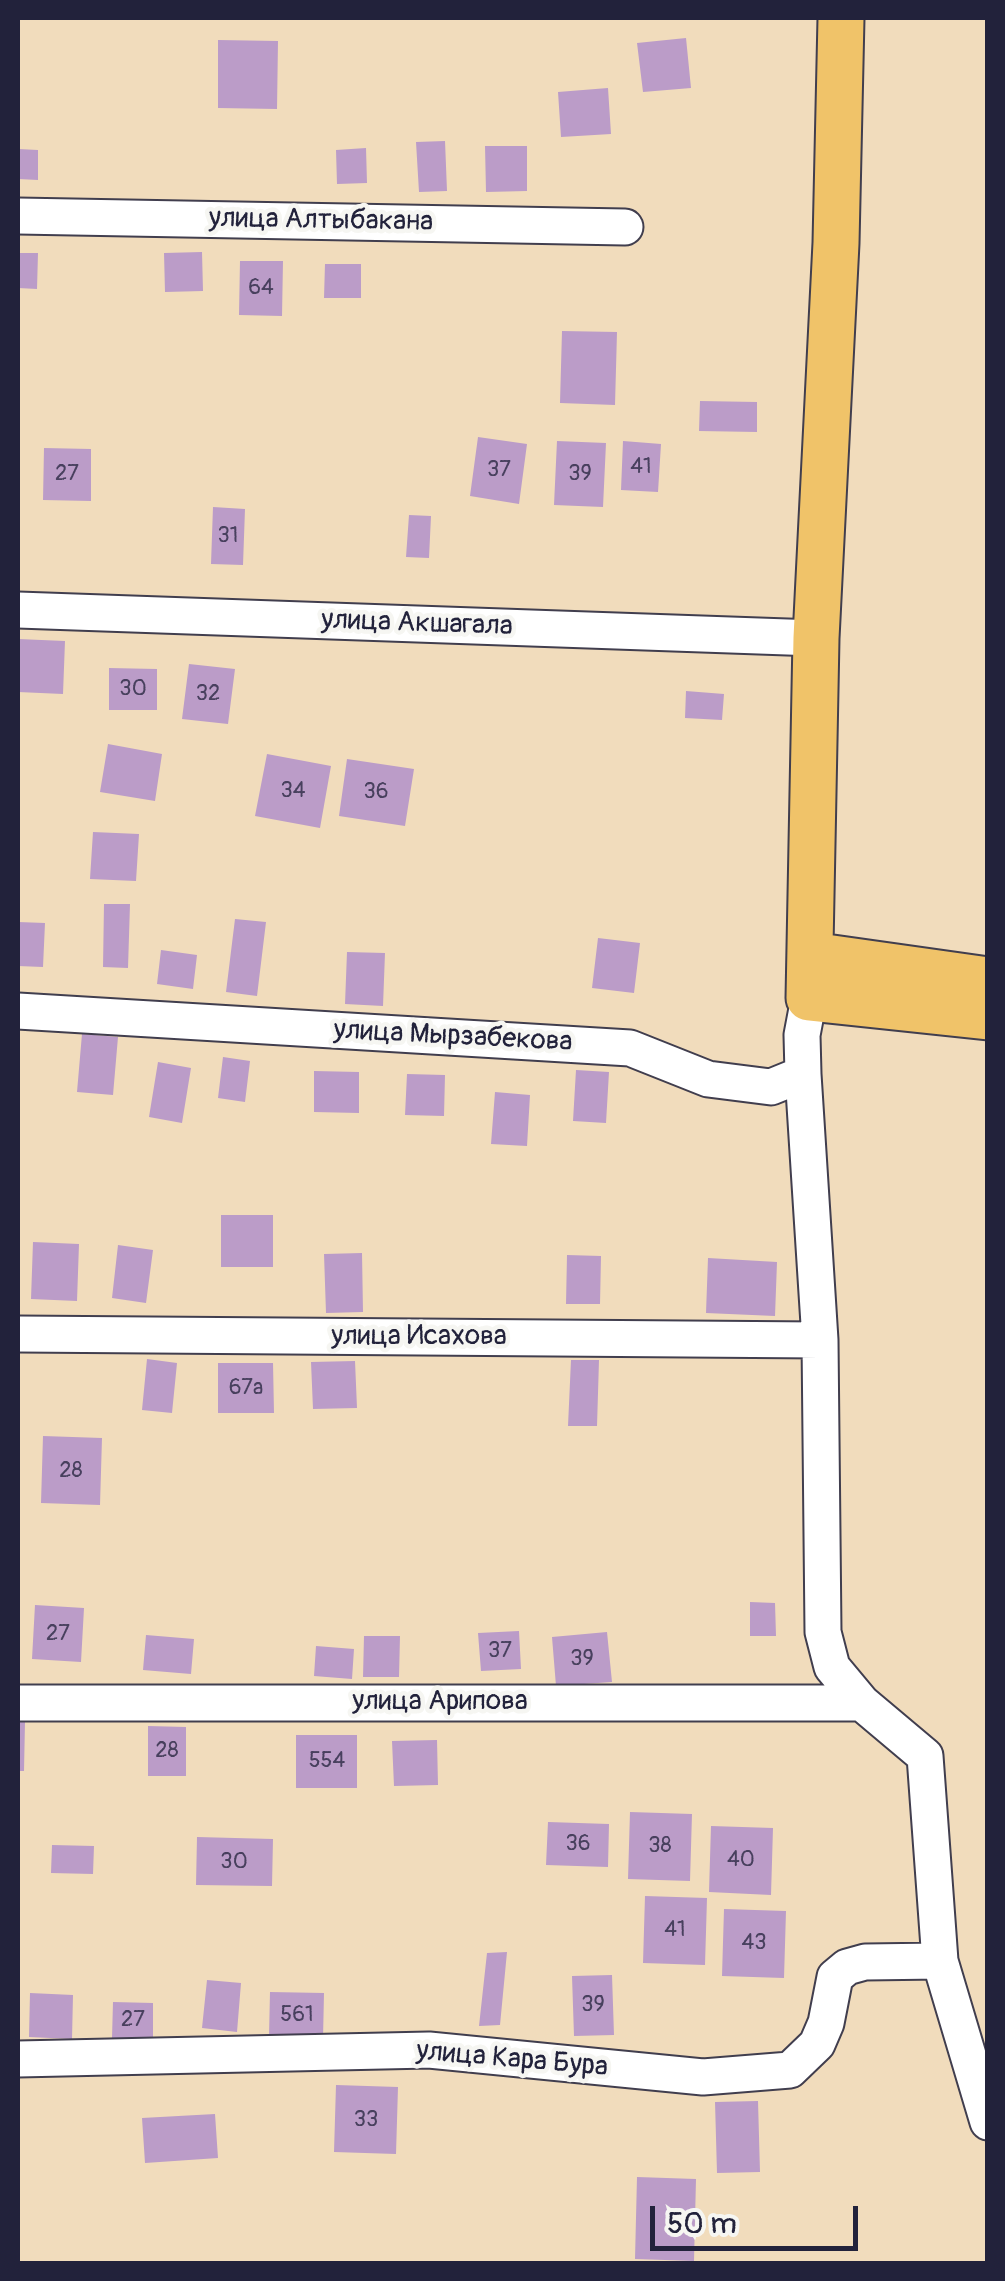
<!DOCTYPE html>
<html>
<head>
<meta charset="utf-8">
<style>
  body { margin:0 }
  #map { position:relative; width:1005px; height:2281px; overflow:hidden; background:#f1dcbc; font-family:Pangolin,sans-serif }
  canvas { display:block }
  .frame { position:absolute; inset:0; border:20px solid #22223b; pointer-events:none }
  .scale { position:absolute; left:650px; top:2206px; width:208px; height:45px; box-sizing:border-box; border:5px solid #22223b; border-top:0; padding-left:12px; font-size:30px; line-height:35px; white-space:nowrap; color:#22223b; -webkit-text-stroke:8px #f6f6f2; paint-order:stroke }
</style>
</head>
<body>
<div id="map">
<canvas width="1005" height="2281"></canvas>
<div class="frame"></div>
<div class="scale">50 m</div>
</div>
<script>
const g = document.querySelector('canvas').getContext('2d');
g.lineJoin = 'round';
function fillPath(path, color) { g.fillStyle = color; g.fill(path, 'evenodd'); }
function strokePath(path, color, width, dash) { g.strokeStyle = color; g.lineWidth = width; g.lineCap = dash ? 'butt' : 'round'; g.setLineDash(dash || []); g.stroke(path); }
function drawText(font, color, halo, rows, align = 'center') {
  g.font = font + ' Pangolin,sans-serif'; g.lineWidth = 9; g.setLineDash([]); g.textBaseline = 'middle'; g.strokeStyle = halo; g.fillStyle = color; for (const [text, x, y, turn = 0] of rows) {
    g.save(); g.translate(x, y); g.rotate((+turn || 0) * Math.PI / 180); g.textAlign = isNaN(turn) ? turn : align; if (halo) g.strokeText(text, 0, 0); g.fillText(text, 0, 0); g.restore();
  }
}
fillPath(new Path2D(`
  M686 38 691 88 643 92 637 43Z
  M218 40 278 41 277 109 218 108Z
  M608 88 611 134 561 137 558 92Z
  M445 141 447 191 419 192 416 142Z
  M485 146H527V191L486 192Z
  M366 148 367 183 337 184 336 150Z
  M18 149 38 150V180L18 179Z
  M202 252 203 291 165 292 164 253Z
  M18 253H38L37 289 18 288Z
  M240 261H283L282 316 239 315Z
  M325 264H361V298H324Z
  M562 331 617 332 615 405 560 403Z
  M700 401 757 402V432L699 431Z
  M478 437 527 444 519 504 470 496Z
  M557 441 606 443 603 507 554 505Z
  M623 441 661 444 658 492 621 490Z
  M44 448 91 449V501L43 500Z
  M213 507 245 509 243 565 211 564Z
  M409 515 431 516 429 558 406 557Z
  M18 639 65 641 63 694 18 692Z
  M189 664 235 669 228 724 182 719Z
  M109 668 157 669V710H109Z
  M686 691 724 694 722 720 685 718Z
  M108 744 162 754 155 801 100 792Z
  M267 754 331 766 320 828 255 816Z
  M347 759 414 769 405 826 339 816Z
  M93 832 139 834 136 881 90 879Z
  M104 904H130L128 968 103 967Z
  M235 919 266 922 257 996 226 992Z
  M18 922 45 923 43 967 18 966Z
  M598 938 640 943 634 993 592 988Z
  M161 950 197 955 193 989 157 984Z
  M347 952 385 953 383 1006 345 1004Z
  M82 1034 118 1037 113 1095 77 1092Z
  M223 1057 250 1061 245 1102 218 1098Z
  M158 1062 191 1068 182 1123 149 1117Z
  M576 1070 609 1072 606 1123 573 1121Z
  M314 1071 359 1072V1113L314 1112Z
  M407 1074 445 1075 444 1116 405 1115Z
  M495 1092 530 1095 527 1146 491 1144Z
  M221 1215H273V1267H221Z
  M33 1242 79 1244 77 1301 31 1299Z
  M118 1245 153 1250 146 1303 112 1298Z
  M362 1253 363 1312 326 1313 324 1254Z
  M567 1255 601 1256 600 1304H566Z
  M708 1258 777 1262 775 1316 706 1313Z
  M147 1359 177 1363 172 1413 142 1410Z
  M571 1360H599L597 1426H568Z
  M355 1361 357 1408 313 1409 311 1362Z
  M218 1363H273L274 1413H218Z
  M43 1436 102 1438 100 1505 41 1503Z
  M750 1602 775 1603 776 1636H750Z
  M35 1605 84 1608 81 1662 32 1659Z
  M519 1631 521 1669 481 1671 478 1633Z
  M607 1632 612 1682 556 1686 552 1637Z
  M146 1635 194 1639 191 1674 143 1670Z
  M364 1636H400L399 1677H363Z
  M316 1646 354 1649 352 1679 314 1676Z
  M18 1722H25L24 1771H18Z
  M148 1726 186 1727V1776H148Z
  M296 1735H357V1788H296Z
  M437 1740 438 1785 394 1786 392 1741Z
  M630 1812 692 1814 690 1881 628 1879Z
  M548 1822 609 1824 608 1867 546 1865Z
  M711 1826 773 1828 771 1895 709 1892Z
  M197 1837 273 1839 272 1886 196 1885Z
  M52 1845 94 1846 93 1874 51 1873Z
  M645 1896 707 1898 705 1965 643 1963Z
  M724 1909 786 1911 784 1978 722 1976Z
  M507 1952 500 2025 479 2026 487 1953Z
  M612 1975 614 2035 574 2036 572 1976Z
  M207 1980 241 1983 237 2032 202 2028Z
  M270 1992 324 1993 323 2039 269 2037Z
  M30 1993 73 1995 72 2039 29 2037Z
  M113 2002 153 2003V2038H112Z
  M336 2085 398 2087 396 2154 334 2152Z
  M758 2101 760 2172 717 2173 715 2102Z
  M215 2114 218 2158 145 2163 142 2118Z
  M637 2177 696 2179 694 2261 635 2259Z`), '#bb9cc8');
const minor = new Path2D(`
  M18 216 625 227
  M18 610 816 638
  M18 1011 630 1048 708 1079 771 1087 803 1074 802 1035 809 998
  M803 1074 820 1340 823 1632 832 1667 862 1703 925 1756 940 1961 988 2122
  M18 1334 820 1340
  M18 1703H862
  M18 2059 429 2050 703 2077 790 2070 817 2044 826 2023 835 1977 847 1967 865 1962 940 1961`);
const major = new Path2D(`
  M841 18 836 243 816 638 809 998 988 1017
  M811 955 988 980`);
strokePath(minor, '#413e4e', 39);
strokePath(major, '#413e4e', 49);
strokePath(minor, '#fff', 35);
strokePath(major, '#f0c369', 45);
drawText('22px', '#48405e', null, [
  ["64",261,288],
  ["41",641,467],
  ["37",499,470],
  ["27",67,474],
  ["39",580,474],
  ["31",228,536],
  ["30",133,689],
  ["32",208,694],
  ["34",293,791],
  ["36",376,792],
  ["67а",246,1388],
  ["28",71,1471],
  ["27",58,1634],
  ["37",500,1651],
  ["39",582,1659],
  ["28",167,1751],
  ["554",327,1761],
  ["36",578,1844],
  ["38",660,1846],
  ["40",741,1860],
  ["30",234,1862],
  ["41",675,1930],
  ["43",754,1943],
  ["39",593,2005],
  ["561",297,2015],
  ["27",133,2020],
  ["33",366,2120]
]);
drawText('28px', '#22223b', '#f6f6f2', [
  ["улица Алтыбакана",321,221,1],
  ["улица Акшагала",417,624,2],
  ["улица Мырзабекова",453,1037,3],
  ["улица Исахова",419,1337],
  ["улица Арипова",440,1702],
  ["улица Кара Бура",512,2060,5]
]);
</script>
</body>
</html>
